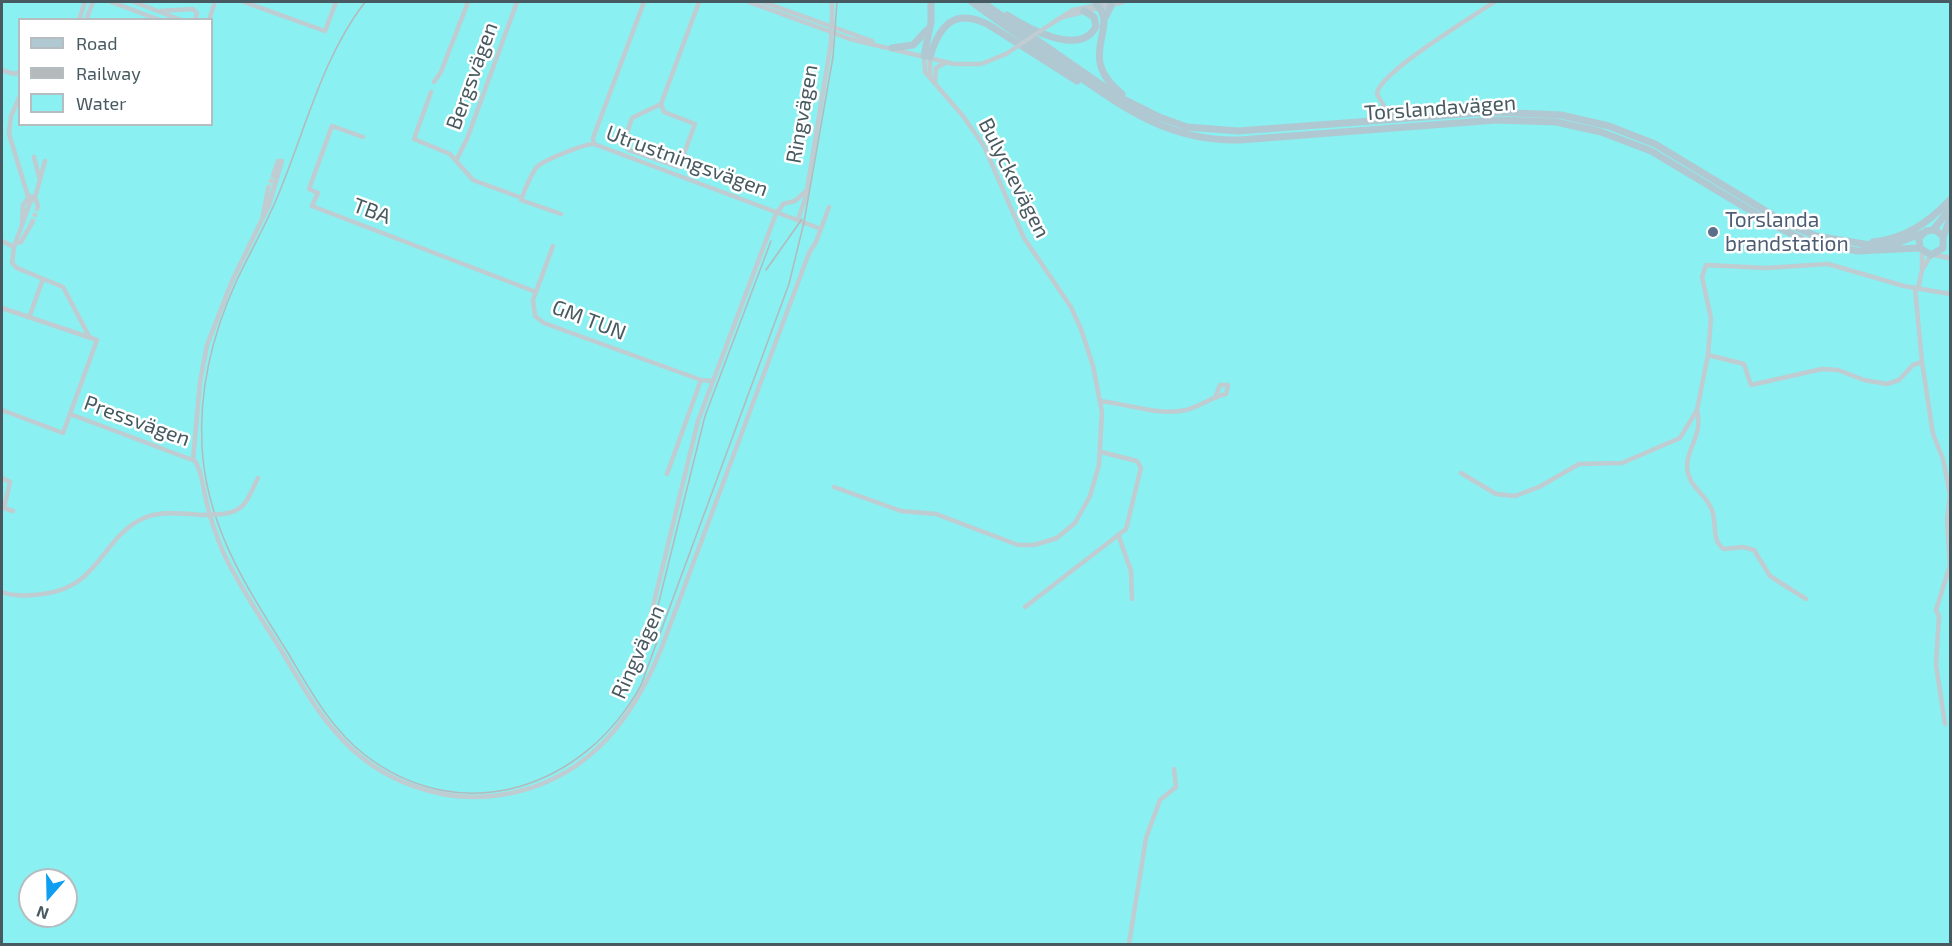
<!DOCTYPE html>
<html>
<head>
<meta charset="utf-8">
<style>
  body { margin:0 }
  #map { position:relative; width:1952px; height:946px; overflow:hidden; background:#f4f2f2; font-family:"Exo 2",sans-serif }
  canvas { display:block }
  .frame { position:absolute; inset:0; border:3px solid #485a61; pointer-events:none }
  .legend { position:absolute; left:18px; top:18px; width:195px; height:108px; box-sizing:border-box; background:#fff; border:2px solid #b6bdc0; margin:0; padding:8px 10px; list-style:none; font-size:18px; color:#485a61 }
  .legend li { display:flex; align-items:center; gap:12px; height:30px }
  .legend b { width:30px; border:2px solid #b6bdc0 }
  .north { position:absolute; left:18px; top:868px; width:60px; height:60px; box-sizing:border-box; background:#fff; border:2px solid #b6bdc0; border-radius:50%; rotate:200deg; font-size:16px; font-weight:700; line-height:24px; text-align:center; color:#485a61 }
  .north::after { content:''; display:block; margin:auto; width:21px; height:27px; background:#109ef0; clip-path:polygon(50% 0,100% 100%,50% 72%,0 100%) }
</style>
</head>
<body>
<div id="map">
<canvas width="1952" height="946"></canvas>
<div class="frame"></div>
<ul class="legend">
<li><b style="height:8px;background:#b0c8d1"></b>Road</li>
<li><b style="height:8px;background:#b4b9bc"></b>Railway</li>
<li><b style="height:16px;background:#8af0f1"></b>Water</li>
</ul>
<div class="north">N</div>
</div>
<script>
const g = document.querySelector('canvas').getContext('2d');
g.lineJoin = 'round';
function fillPath(path, color) { g.fillStyle = color; g.fill(path, 'evenodd'); }
function strokePath(path, color, width, dash) { g.strokeStyle = color; g.lineWidth = width; g.lineCap = dash ? 'butt' : 'round'; g.setLineDash(dash || []); g.stroke(path); }
function drawText(font, color, halo, rows, align = 'center') {
  g.font = font + ' "Exo 2",sans-serif'; g.lineWidth = 5; g.setLineDash([]); g.textBaseline = 'middle'; g.strokeStyle = halo; g.fillStyle = color; for (const [text, x, y, turn = 0] of rows) {
    g.save(); g.translate(x, y); g.rotate((+turn || 0) * Math.PI / 180); g.textAlign = isNaN(turn) ? turn : align; if (halo) g.strokeText(text, 0, 0); g.fillText(text, 0, 0); g.restore();
  }
}
fillPath(new Path2D(`
  M2 2H1950V944H2ZM20 20H212V124H20ZM30 880H66V916H30Z`), '#8af0f1');
strokePath(new Path2D(`
  M268 189 273 176
  M32 223 38 206`), '#c9ccce', 4.5, [4.5, 2]);
strokePath(new Path2D(`
  M111 2 160 20
  M134 2 181 20
  M244 2 325 31 336 2
  M749 2 850 39 954 64H981L1006 54
  M763 2 872 41
  M832 2V18
  M160 11 193 9 197 13 195 20
  M1063 17 1123 2
  M79 20 85 2
  M86 20 93 2
  M209 20 214 5
  M1054 22 1073 10 1112 2
  M2 70 14 74 20 72
  M930 76V57
  M434 82 441 72 468 2
  M935 82 936 68 945 63
  M431 92 414 139 450 154 473 180 522 198
  M20 96 11 116 9 134 30 203 14 247 12 263 17 268 63 287 90 338
  M661 104 632 118 623 144 629 150 679 167 695 124 664 112 661 104 699 2
  M1396 118 1385 108 1377 94C1377 74 1474 16 1494 2
  M363 137 332 126 309 189 318 193 312 206 536 292
  M594 144 593 138 644 2
  M34 157 39 177
  M456 161 467 139 517 2
  M35 197 38 206
  M30 203 36 194 45 161
  M778 212 783 204 795 201 806 191
  M561 214 521 200C525 189 529 178 536 168 541 161 584 144 594 144L821 229
  M263 215 268 189
  M798 220 806 196 831 43
  M22 224 23 205 30 196
  M2 241 14 247
  M16 243 21 242 32 223
  M553 246 533 300 535 316 544 323 701 380
  M1922 270V252
  M1915 288 1922 362 1933 434 1943 459 1950 495 1947 521 1950 565 1936 610 1939 616 1936 665 1945 724
  M1918 289 1922 270 1931 255
  M2 308 97 340 63 433 2 410
  M30 315 43 279
  M1708 355 1744 364 1751 385 1822 369 1838 370 1864 380 1887 384 1899 380 1913 365 1922 362
  M1100 401C1128 404 1158 416 1186 410 1201 406 1212 397 1226 394L1228 385H1220L1216 395
  M1697 410C1703 435 1688 446 1687 465 1687 487 1705 492 1712 510 1717 523 1711 541 1724 549L1743 547 1754 550 1770 576 1806 599
  M70 414 195 461C202 472 203 487 206 500 210 518 216 535 223 552 239 586 261 618 281 650 297 676 312 705 333 729 377 783 448 808 516 792 593 774 636 714 663 644L809 253 816 242 829 207
  M193 460 200 382 207 345 232 281 269 205 282 161H278L273 176
  M1461 473 1496 494 1515 496 1539 487 1579 464 1622 463 1680 438 1697 410 1708 355 1711 318 1702 277 1706 265 1766 268 1828 264 1904 286 1950 294
  M667 474 701 380 713 381
  M2 478 10 482 4 508 13 511
  M834 487 901 511 936 514 1018 545H1034L1057 538 1075 523 1090 496 1099 465 1102 412 1093 366 1081 329 1071 307 1024 238 984 146 963 116 925 72 924 56
  M223 514C247 511 248 497 258 478
  M1119 537 1131 571 1132 599
  M2 592C15 597 29 596 43 594 101 587 101 537 144 518 161 510 185 514 204 515
  M1025 607 1126 529 1141 468 1137 461 1101 452
  M639 664 698 421 777 211
  M1129 944 1146 838 1160 800 1176 787 1174 769`), '#bfccd2', 4.5);
strokePath(new Path2D(`
  M1935 255 1950 258`), '#bfccd2', 5);
strokePath(new Path2D(`
  M972 2C1001 24 1032 44 1062 65 1120 105 1166 142 1240 140L1496 120 1556 122 1601 132 1651 151 1778 227 1804 240 1857 251 1920 248 1931 255 1943 248V236L1935 230 1926 231 1919 238 1920 248
  M982 2 1119 97 1159 117 1187 127 1238 131 1492 112 1561 115 1609 126 1655 144 1784 222 1816 236 1876 246 1897 243 1923 233
  M1096 4C1121 28 1074 56 1122 94
  M1007 15C1027 28 1081 58 1096 26L1094 17 1084 11
  M1104 20 1111 6
  M892 48 913 45 927 30
  M924 56 931 22V2
  M930 57C939 26 954 7 989 25L1077 81
  M1933 230 1950 209
  M1943 237 1950 219
  M1873 242C1905 239 1929 222 1950 200`), '#b0c8d1', 7);
strokePath(new Path2D(`
  M365 2C322 58 306 128 279 193 267 223 250 252 236 282 213 333 199 390 202 446 206 526 247 588 288 653 310 690 331 729 365 755 463 830 585 788 641 685L789 284 804 222 833 57 837 2
  M766 270 802 219
  M649 642 705 416 771 241`), '#b4b9bc', 1.5);
strokePath(new Path2D(`
  M831 43 832 18
  M1006 54 1054 22
  M204 515 223 514`), '#bfccd2', 4.5);
for (const [x, y, r, color] of [
  [1713,232,6,"#5c6f8a"]
]) { const dot = new Path2D(); dot.arc(x, y, r, 0, 2 * Math.PI); g.fillStyle = color; g.fill(dot); strokePath(dot, '#fff', 2); }
drawText('21px', '#485a61', '#fff', [
  ["Bergsvägen",472,76,-70],
  ["Torslandavägen",1440,108,-4],
  ["Ringvägen",802,114,-80],
  ["Utrustningsvägen",687,161,20],
  ["Bulyckevägen",1014,178,63],
  ["TBA",372,211,20],
  ["GM TUN",589,320,21],
  ["Pressvägen",137,421,20],
  ["Ringvägen",638,652,-66]
]);
drawText('21px', '#4e5e75', '#fff', [
  ["Torslanda",1725,220],
  ["brandstation",1725,244]
], 'left');
</script>
</body>
</html>
